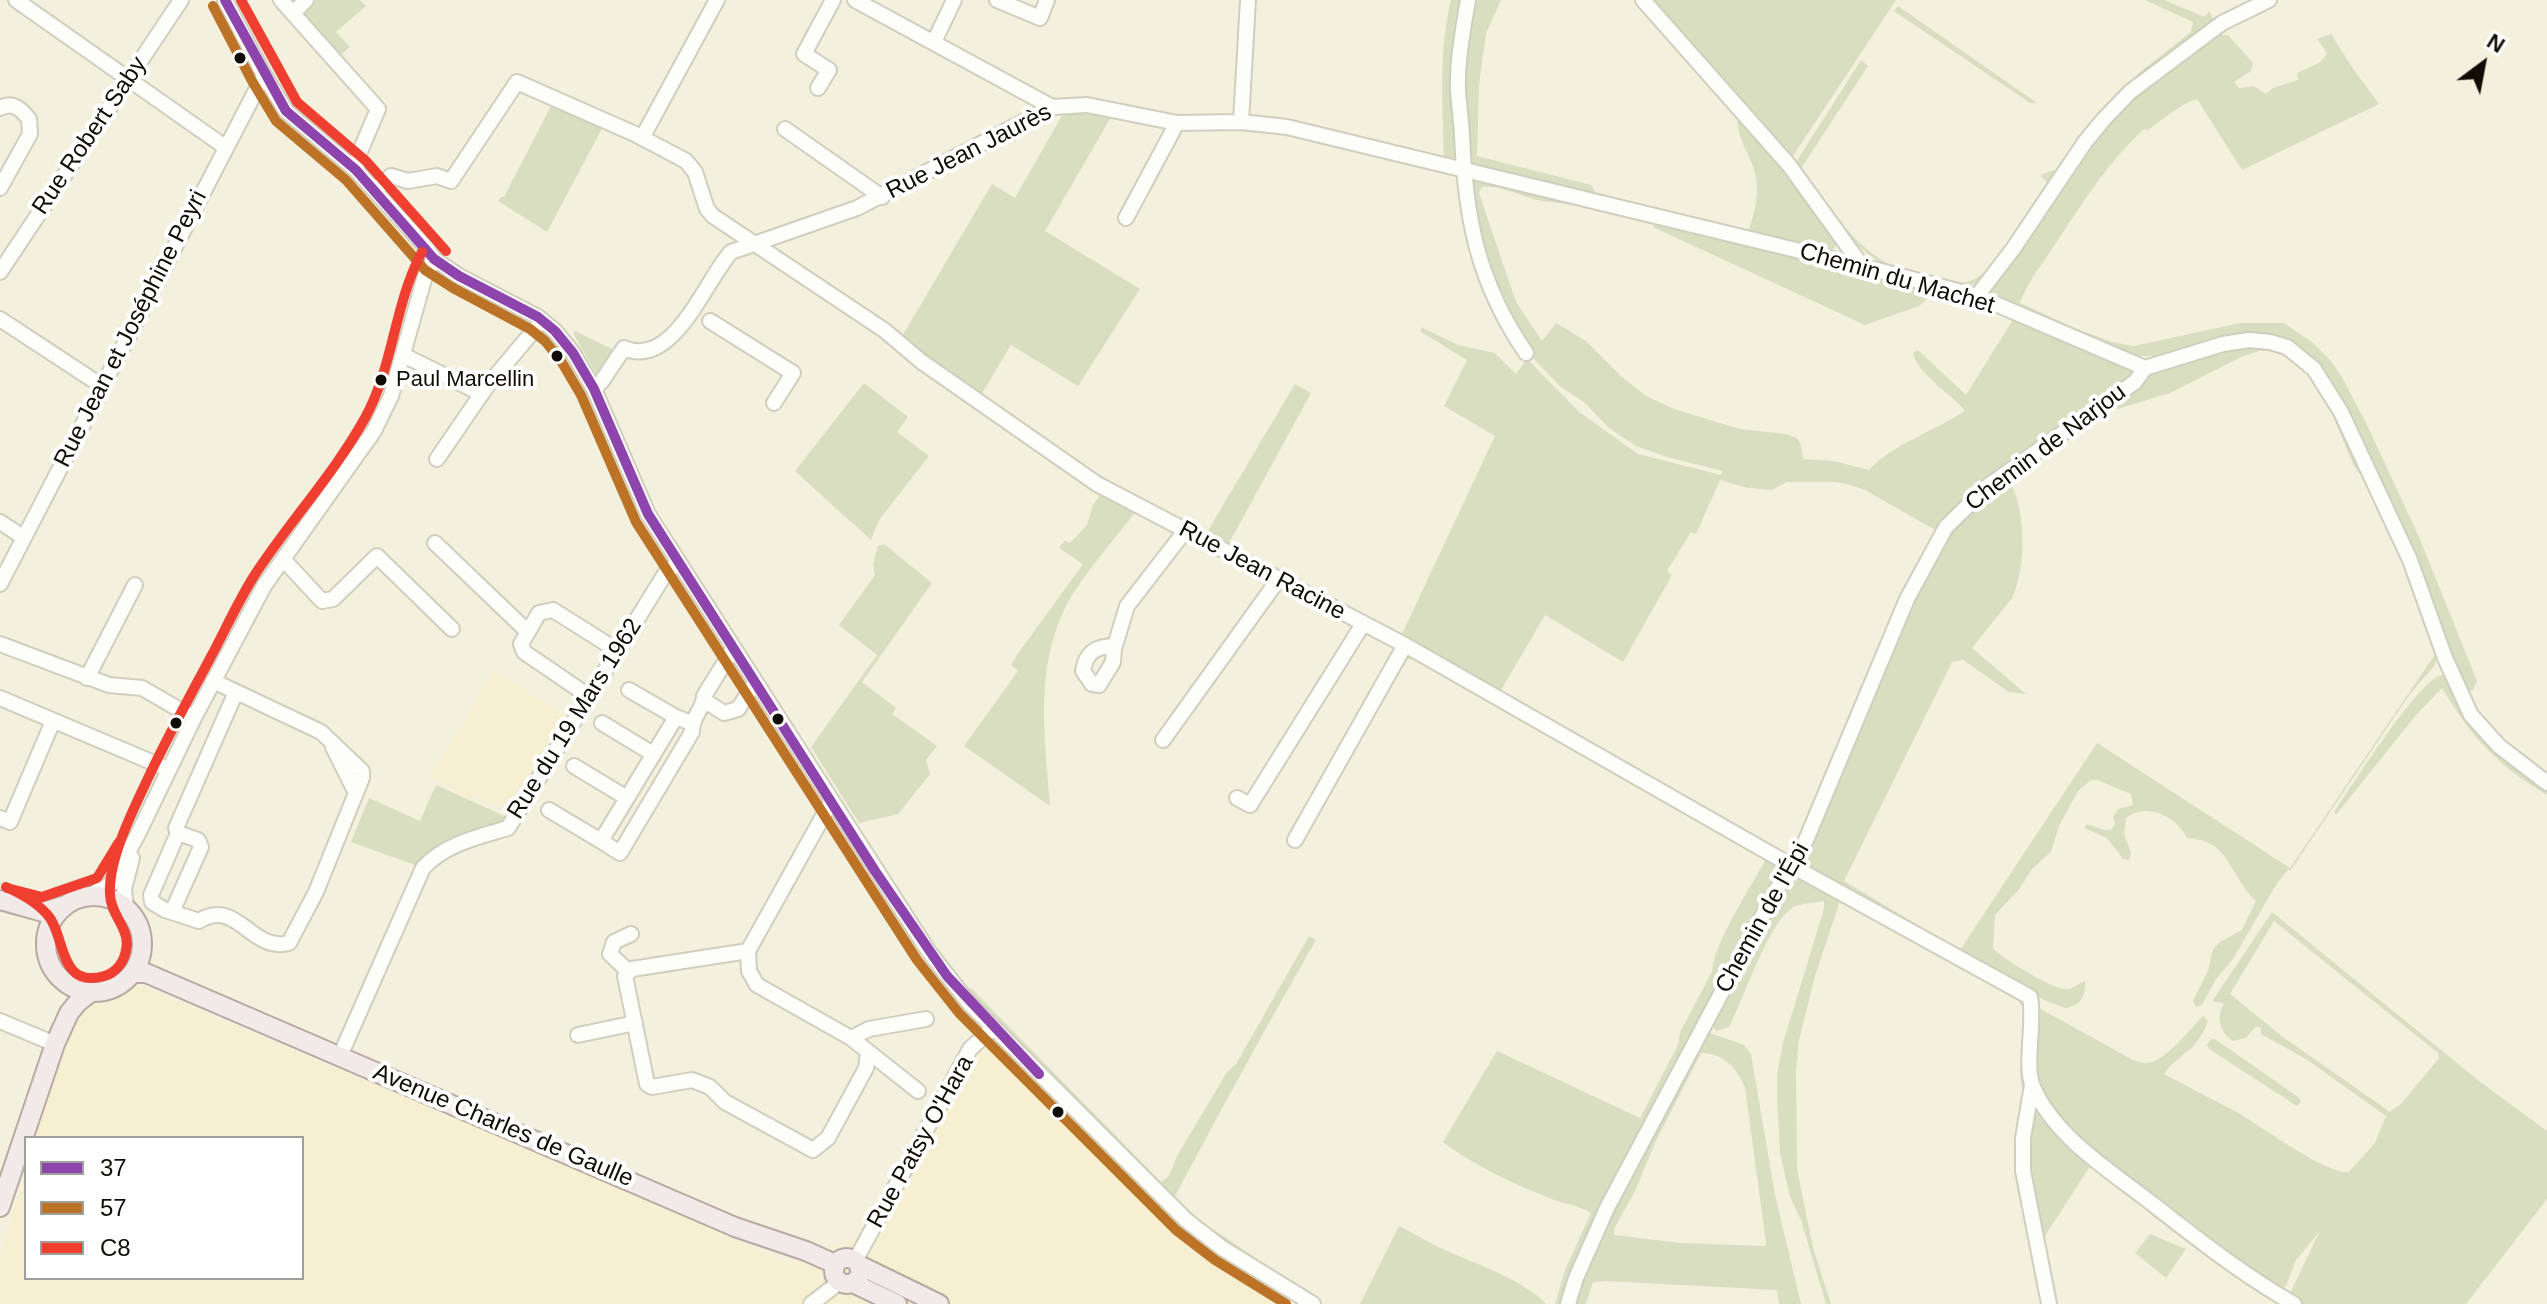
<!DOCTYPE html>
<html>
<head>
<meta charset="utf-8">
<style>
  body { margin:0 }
  #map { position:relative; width:2547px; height:1304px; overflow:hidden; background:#f4f0de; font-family:Arial,sans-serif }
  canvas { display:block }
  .legend { position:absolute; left:24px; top:1136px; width:280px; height:144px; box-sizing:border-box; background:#fff; border:2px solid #9f9f9b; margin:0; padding:10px 14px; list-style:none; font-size:24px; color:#100e04 }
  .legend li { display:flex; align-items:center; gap:16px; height:40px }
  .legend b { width:40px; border:2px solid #9f9f9b }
  .north { position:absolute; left:2443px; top:24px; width:80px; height:80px; -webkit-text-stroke:6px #fff; paint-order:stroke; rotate:32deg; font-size:22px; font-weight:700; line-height:32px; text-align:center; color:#100e04 }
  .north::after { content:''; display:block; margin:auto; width:28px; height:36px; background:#100e04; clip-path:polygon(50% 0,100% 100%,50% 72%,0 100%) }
</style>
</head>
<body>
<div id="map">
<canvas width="2547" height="1304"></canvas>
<ul class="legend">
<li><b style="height:10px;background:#8e44ad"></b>37</li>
<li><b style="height:10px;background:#bc7326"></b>57</li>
<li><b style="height:10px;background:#ef3f30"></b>C8</li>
</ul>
<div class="north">N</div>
</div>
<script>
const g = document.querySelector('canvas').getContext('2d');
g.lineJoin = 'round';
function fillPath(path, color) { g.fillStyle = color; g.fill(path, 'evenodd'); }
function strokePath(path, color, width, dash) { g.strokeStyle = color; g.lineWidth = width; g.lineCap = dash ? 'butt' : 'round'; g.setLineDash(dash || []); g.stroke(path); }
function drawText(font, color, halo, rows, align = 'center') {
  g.font = font + ' Arial,sans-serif'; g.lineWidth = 8; g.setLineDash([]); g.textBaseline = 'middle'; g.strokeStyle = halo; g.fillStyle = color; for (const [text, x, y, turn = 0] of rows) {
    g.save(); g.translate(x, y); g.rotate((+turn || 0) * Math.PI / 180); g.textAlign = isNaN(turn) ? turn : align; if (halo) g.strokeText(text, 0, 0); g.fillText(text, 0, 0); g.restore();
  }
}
fillPath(new Path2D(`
  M494 671 568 717 510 812 476 794 472 800 430 778Z
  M137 984 505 1139 789 1263 861 1236 969 1040 1009 1050 1158 1204 1212 1249 1292 1304H0V1257L26 1167V1278H302V1138H34L46 1096 79 1013Z`), '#f6efd1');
fillPath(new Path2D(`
  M316 0H360L366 6 336 32 350 47 338 57 302 14Z
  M1451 0H1463L1459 156 1456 164 1444 161C1443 108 1438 52 1451 0Z
  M1472 0H1501L1486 33 1479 85 1477 156 1591 185 1595 191 1592 194 1467 164 1461 63Z
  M1650 0H1896L1789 162Z
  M2145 0H2164L2205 17 2209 11 2213 19 2145 76 1981 281 1966 287 1886 266 1870 256 1847 235 1793 167 1861 60 1868 66 1800 170C1828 205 1853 247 1894 267 1905 272 1918 274 1930 277 1946 282 1962 287 1978 277 2002 263 2031 208 2047 183L2040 175 2057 169 2104 108 2139 73 2191 32 2193 22Z
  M1898 6 2037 103H2030L1894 11Z
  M2331 34 2354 70 2379 104 2242 170 2197 99C2177 106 2165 118 2148 130L2144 129C2106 164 2080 207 2052 249 2041 266 2026 284 2020 303L2077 329 2112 342 2134 346 2240 323H2284L2313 343 2330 360 2342 377 2368 427 2419 537 2477 681 2473 690 2466 693 2341 403 2286 342 2164 356H2135L2107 348 1996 301 1992 292 1993 285 2101 128 2135 94 2216 35H2228L2253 63 2251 71 2234 82 2239 88 2254 86 2266 94 2273 88 2298 80 2297 73 2321 62 2327 53 2317 39Z
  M552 104 605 123 547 232 498 201 501 197H504Z
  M1064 112 1111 117 1045 231 1140 289 1078 386 1011 345 981 395 901 338 992 184 1015 198Z
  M1739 116 1786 170 1839 242 1831 251 1747 234C1753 219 1758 201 1757 184 1756 161 1737 143 1737 118Z
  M1468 175 1807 256 1934 293 1919 306 1865 325 1653 227 1655 223C1620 214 1586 205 1550 202 1527 201 1506 185 1482 187L1479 193 1516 302 1542 341 1556 323 1586 341 1622 377 1646 396 1674 409 1740 429 1786 434 1797 438 1801 445 1803 459 1833 461 1869 470C1896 442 1933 432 1965 411 1952 394 1917 374 1913 353L1918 350 1966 395 2014 318 2130 367 2133 376 1937 531 1865 490 1847 484 1836 482H1787L1772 490 1748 488 1720 480 1696 534 1691 532 1667 571 1672 575 1623 662 1545 615 1501 690 1402 634 1495 436 1444 406 1467 360 1421 332V327L1458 345 1495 353 1516 374 1527 359 1579 412 1638 454 1721 475 1723 471 1667 457 1636 446 1609 428 1584 402 1562 388 1532 357 1520 341 1488 278Z
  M575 331 616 351 598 377 573 333Z
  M2249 343C2285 346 2301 356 2324 384L2392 527 2421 594 2439 650 2435 665 2410 694 2290 871 2289 869 2277 883 2233 959 2216 979 2202 1005 2196 1007 2193 1001 2208 971 2213 949 2220 942 2242 930 2256 901C2229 875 2230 840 2187 838 2176 816 2147 802 2126 818L2124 834 2131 853 2129 860 2123 859 2107 838 2084 828 2087 824 2104 830 2112 829 2115 824 2113 817 2118 809 2133 805 2131 794 2097 780H2091L2078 791 2059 826 2051 852 2032 869 2020 888 1995 915 1993 949C2003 958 2055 992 2068 989 2074 988 2079 983 2085 981 2086 997 2081 1004 2066 1008L2046 1001 1810 869 1803 863V852L1920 582 1953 527 1976 502 2008 477C2026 508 2027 566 2012 598L1972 648 2026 694 2009 692 1963 660 1952 662 1844 881 1960 950 2097 743 2290 868 2436 653V645L2399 549 2372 491 2354 466 2323 393 2312 374 2294 358 2278 351H2259L2241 357 2170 393 2098 415 2159 366 2232 344Z
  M864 383 908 417 897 432 929 456 879 520 871 540 795 471Z
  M1295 384 1311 393 1228 545 1206 534Z
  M1102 493 1136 511C1115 539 1081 577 1066 606 1034 670 1045 737 1050 806L964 746 1018 671 1011 665 1017 655 1083 564 1059 548 1065 540 1070 543 1087 525 1093 505Z
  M884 544 932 583 862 682 896 708 892 714 937 746 926 760 930 774 898 814 859 823 811 747 877 655 839 625 875 575 873 565 878 546Z
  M1408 653 1446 672 1768 854 1780 862 1783 867 1606 1204 1571 1277 1563 1304H1555L1565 1270 1591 1213C1580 1205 1562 1204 1549 1198 1512 1183 1475 1166 1443 1142L1497 1051 1640 1118 1678 1045 1680 1032 1712 972C1713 944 1752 885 1766 859L1675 804 1418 659H1408L1398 673 1288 861Z
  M2442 675 2447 678 2470 719 2547 786V795C2498 766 2471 737 2442 688L2416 715 2336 815 2334 812C2350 789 2420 677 2442 675Z
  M436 785 513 820 423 868 351 842 369 798 420 821Z
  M1799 879 1813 882 2022 996 2030 1023 2023 1119 2043 1304 2016 1175V1147L2023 1096 2020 1072 2025 1026 2024 1010 2015 995 1840 901 1815 976 1799 1040 1796 1070 1797 1169 1813 1248 1831 1304H1826L1801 1220 1790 1197 1780 1153 1777 1098V1075L1783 1043 1824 909V901C1816 903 1801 903 1794 907 1769 920 1743 1001 1729 1027L1716 1031 1712 1025 1783 887 1792 880Z
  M2272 912 2479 1081 2547 1131V1199L2466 1304H2300L2290 1293 2320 1231 2296 1260 2286 1286 2280 1290 2084 1143C2030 1094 2033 1077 2037 1007L2133 1060C2138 1061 2142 1064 2147 1063 2165 1062 2190 1029 2203 1016L2208 1021C2204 1031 2198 1043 2189 1050 2179 1059 2172 1062 2164 1074 2188 1087 2212 1099 2235 1111 2260 1125 2324 1174 2349 1172L2375 1143 2386 1116 2306 1059 2261 1034V1028L2256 1026 2246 1038 2233 1041C2219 1031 2216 1018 2224 1003L2214 1002 2213 1000ZM2274 921 2438 1053 2439 1058 2402 1103 2390 1112 2283 1037 2230 994Z
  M1309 936 1316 940C1267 1025 1221 1110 1175 1196L1198 1219 1302 1289H1300L1221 1239 1186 1212 968 991 971 988 1161 1182 1169 1176 1177 1156 1227 1072 1236 1064Z
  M1707 1032 1744 1045 1751 1054 1775 1195 1801 1304H1779L1777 1290 1606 1281 1593 1282 1586 1304H1572L1588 1258ZM1701 1053C1723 1053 1737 1068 1745 1087L1766 1243 1765 1246 1681 1243 1614 1235V1229L1635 1191 1655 1143Z
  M2211 1039H2215L2298 1097 2301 1101 2297 1106 2209 1049 2207 1045Z
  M2033 1107 2039 1108 2288 1304C2266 1304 2120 1187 2091 1165L2039 1245 2027 1181Z
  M1399 1226C1417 1235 1435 1246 1454 1254 1480 1265 1528 1283 1546 1304H1360Z
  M2150 1234 2186 1249 2166 1278 2135 1253Z`), '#d8debf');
const minor = new Path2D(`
  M16 0 225 147
  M225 0 264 75 286 111 356 170 426 247 434 259 459 276 538 317 555 331 573 353 594 389 648 514 929 952 969 1003 1186 1220 1222 1248 1313 1304
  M281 0 378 109 359 154 356 170
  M855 0 1052 107
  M997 0 1040 18 1047 0
  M1468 0C1463 30 1457 60 1458 91 1459 105 1461 120 1462 134 1465 218 1478 283 1526 353
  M1643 0 1789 165 1862 266
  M293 13 306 0
  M934 42 954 0
  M818 88 829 70 804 54 833 0
  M0 108C13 101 21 109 29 119L30 134 0 188
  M1241 122 1248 0
  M785 129 882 197
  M642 138 717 0
  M375 190 391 176 408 181 437 176 451 181 517 82 635 134 686 161 695 172 707 209 713 216 884 330 922 362 1097 484 1405 645 1792 866 2030 997C2035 1023 2024 1066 2033 1087 2055 1137 2109 1170 2150 1202 2196 1238 2243 1275 2294 1304
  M1126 218 1177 123
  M0 272 181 0
  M1977 296 2013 249 2085 142 2104 119 2130 92 2222 23 2269 0
  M0 319 102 386
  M710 321 793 373 774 403
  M403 355 482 394
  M594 389 602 381 624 348C673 370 705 281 731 252L857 208 1052 107 1087 105 1177 123 1241 122 1287 127 1862 266 1977 296 2145 368 2223 344 2249 340 2270 342 2287 347 2314 369 2341 412 2410 560 2445 658 2471 715 2499 746 2547 783
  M437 459 487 386 535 329
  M0 522 23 537
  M435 543 528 632 539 613 553 610 618 651
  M283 559 322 601 333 599 377 556 452 629
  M0 584 264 75
  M528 632 521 644 524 652 590 697
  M0 644 109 685 142 688 194 718
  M1115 646C1096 646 1086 652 1083 671L1092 684 1099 685 1113 662 1114 649 1127 606 1185 531
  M87 678 135 585
  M213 681 321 732 362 771V778L316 892 289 943C251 953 237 897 199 921L165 910 152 902 151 895 178 833 176 828 236 692
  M629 690 676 717
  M0 698 168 769
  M705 701 724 713 738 709 755 683
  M602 723 653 754
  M691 723 676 717 601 841 620 853 692 732C691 717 704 709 704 696L733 649
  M1163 740 1278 580
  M333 747 356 793
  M574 766 627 798
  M1237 798 1250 805 1363 624
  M831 802 748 951 749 971 757 985 851 1038 918 1091
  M549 810 601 841
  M0 818 10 822 53 721
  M1295 840 1405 645
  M87 897 111 884 138 834 194 718 264 586 374 431 391 396 425 276 434 259
  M126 908 124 889 132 858
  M172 912 201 847 198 840 178 833
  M748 951 632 969 625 976 647 1084 652 1087 692 1080 710 1087 725 1102 813 1150 828 1138 866 1068 868 1052
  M629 972 610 954 614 942 631 934
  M0 1021 55 1044
  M578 1035 635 1023
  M851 1038 869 1029 926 1019
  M340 1056 423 868C445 844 478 837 508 828L665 574 678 563
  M2032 1085 2023 1138V1171L2049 1304
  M855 1261 970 1049 993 1028
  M811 1304 841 1281
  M1568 1304 1576 1278 1607 1208 1774 894 1806 840 1907 599 1946 527 1988 486 2135 382 2145 368`);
const major = new Path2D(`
  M46 944a48 48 0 1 1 96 0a48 48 0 1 1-96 0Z
  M0 900 43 912 65 905
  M133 973H146L735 1227 806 1251 835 1264
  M0 1207 55 1044 69 1013 78 1002 91 992
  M834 1271a13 13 0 1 1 26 0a13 13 0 1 1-26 0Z
  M859 1265 939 1304
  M853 1283 897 1304`);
strokePath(minor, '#d0cebf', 18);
strokePath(major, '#b8a9a3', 22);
strokePath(minor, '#fdfdfa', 14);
strokePath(major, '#f1eae9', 18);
strokePath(new Path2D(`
  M225 0 286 111 356 170 434 259 459 276 538 317 555 331 573 353 594 389 648 514 875 871 947 976 1039 1074`), '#8e44ad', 10);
strokePath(new Path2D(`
  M213 6 252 81 276 121 346 180 425 270 453 288 530 329 545 341 561 361 581 395 636 522 917 960 959 1013 1176 1230 1215 1260 1286 1304`), '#bc7326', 10);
strokePath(new Path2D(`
  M241 0 297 102 366 161 446 251
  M6 887C22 894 39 903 50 918 65 939 60 989 104 976 116 973 124 962 126 950 131 929 110 915 110 894 108 858 135 806 150 774 170 732 192 692 214 651 227 626 239 600 254 576 289 522 334 474 365 418 394 365 394 304 422 252
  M7 888 42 897 97 878 119 842`), '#ef3f30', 10);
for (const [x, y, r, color] of [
  [240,58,7,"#100e04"],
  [557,356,7,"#100e04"],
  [381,380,7,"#100e04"],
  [778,719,7,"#100e04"],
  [176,723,7,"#100e04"],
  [1058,1112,7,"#100e04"]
]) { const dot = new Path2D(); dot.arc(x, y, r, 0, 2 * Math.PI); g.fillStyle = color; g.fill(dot); strokePath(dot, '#fff', 3); }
drawText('22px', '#100e04', '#fff', [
  ["Paul Marcellin",396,380]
], 'left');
drawText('24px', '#100e04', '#fff', [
  ["Rue Robert Saby",90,136,-56],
  ["Rue Jean Jaurès",969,152,-27],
  ["Chemin du Machet",1897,279,16],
  ["Rue Jean et Joséphine Peyri",131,329,-63],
  ["Chemin de Narjou",2046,448,-37],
  ["Rue Jean Racine",1262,571,28],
  ["Rue du 19 Mars 1962",575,719,-58],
  ["Chemin de l'Épi",1763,918,-61],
  ["Avenue Charles de Gaulle",503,1126,23],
  ["Rue Patsy O'Hara",921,1142,-61]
]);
</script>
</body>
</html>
